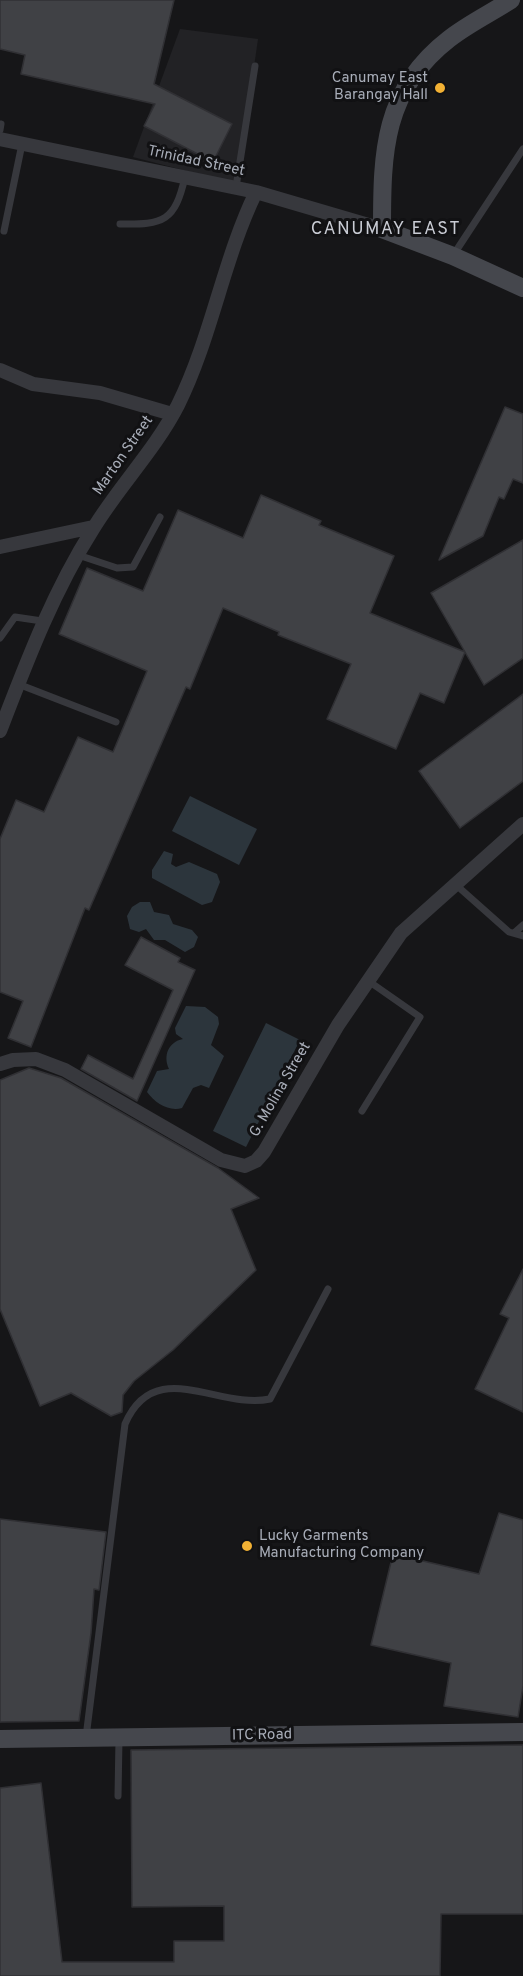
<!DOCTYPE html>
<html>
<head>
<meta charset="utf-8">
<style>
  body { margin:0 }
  canvas { display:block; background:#161618 }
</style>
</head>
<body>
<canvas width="523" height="1976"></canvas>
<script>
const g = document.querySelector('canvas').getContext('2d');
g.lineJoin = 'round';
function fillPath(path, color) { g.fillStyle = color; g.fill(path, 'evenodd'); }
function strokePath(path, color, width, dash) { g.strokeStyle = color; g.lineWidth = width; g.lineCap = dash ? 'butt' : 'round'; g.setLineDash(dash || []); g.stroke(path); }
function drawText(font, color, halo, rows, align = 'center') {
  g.font = font + ' Overpass,sans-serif'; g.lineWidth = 6; g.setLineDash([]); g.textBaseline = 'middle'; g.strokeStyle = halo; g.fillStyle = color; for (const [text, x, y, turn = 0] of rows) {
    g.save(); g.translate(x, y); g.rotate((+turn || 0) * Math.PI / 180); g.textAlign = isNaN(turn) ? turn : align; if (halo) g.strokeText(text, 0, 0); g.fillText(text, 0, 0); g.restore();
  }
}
fillPath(new Path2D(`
  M180 29 258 39 237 184 133 157Z`), '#222225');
fillPath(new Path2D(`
  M190 796 257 829 239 865 172 831Z
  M164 851 173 854 171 864 176 867 189 862 217 874 220 882 212 902 202 905 152 878V870Z
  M140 902H150L154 912 169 915 173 924 192 930 198 937 194 947 185 952 165 940H154L146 929 139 932 130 929 127 916 132 907Z
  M186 1006 205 1007 218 1017 219 1024 211 1045 224 1056 209 1088 201 1085 193 1088 182 1108C169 1112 155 1103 147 1092L157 1071 169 1069C163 1056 168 1042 183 1039L176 1034 175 1028Z
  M266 1023 300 1040 246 1147 213 1131Z`), '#2c353c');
const building = new Path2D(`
  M0 0H174L154 84 232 124 213 162 144 126 155 104 21 74 25 55 0 49Z
  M505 407 523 414V483L513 479 504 499 499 497 483 536 439 560Z
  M261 495 321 521 319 525 394 556 370 613 465 652 444 703 420 693 396 749 327 719 351 664 278 635 279 632 223 608 190 689 186 687 89 910 85 908 31 1047 8 1038 23 1001 0 992V839L16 800 44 812 78 737 113 752 147 671 59 634 87 568 143 591 178 510 243 538Z
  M523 540V658L484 685 431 593Z
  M523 694V781L460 828 419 771Z
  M141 937 180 958 178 962 195 970 137 1101 81 1069 88 1055 133 1079 173 990 125 965Z
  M29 1068 61 1078 218 1168 259 1198 231 1209 256 1270 173 1350 134 1381 123 1395 122 1412 111 1416 71 1393 40 1406 0 1309V1080Z
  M523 1269V1412L475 1389 509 1318 500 1314Z
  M499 1513 523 1520V1686L518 1717 444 1706 451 1663 371 1645 393 1554 479 1574Z
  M0 1519 106 1532 99 1590 94 1589 91 1633 79 1721 0 1722Z
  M523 1745V1914H441L440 1976H0V1788L41 1783 62 1962H174V1941H224V1906L132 1907 131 1750Z`);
fillPath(building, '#404145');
strokePath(building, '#303034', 1.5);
strokePath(new Path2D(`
  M0 130 1 124
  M236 187 255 66
  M120 224C164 225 175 221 185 177
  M4 231 22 144
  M454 254 523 149
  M78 555 117 568 133 567 160 517
  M0 638 15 617 42 621
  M18 684 116 722
  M455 884 509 932 523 936
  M514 933 523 925
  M362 1111 420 1017 367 980
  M86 1737 125 1424C155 1355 218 1410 270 1399L328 1289
  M118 1796 119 1739`), '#37383d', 7);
strokePath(new Path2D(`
  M0 139 256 192 382 229
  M0 370 33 384 100 393 172 414
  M0 547 93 527
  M0 731C27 661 53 592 93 529 119 486 155 450 178 405 212 336 223 260 256 192
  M0 1064 13 1060 36 1059 65 1070 221 1160 245 1166 256 1161 264 1152 338 1025 401 933 523 824`), '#37383d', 14);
strokePath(new Path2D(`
  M511 0C491 13 468 24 449 39 383 90 382 152 382 229L453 256 523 288
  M0 1739 523 1732`), '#45474d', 18);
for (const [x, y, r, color] of [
  [440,88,6,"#f2b134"],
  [247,1546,6,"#f2b134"]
]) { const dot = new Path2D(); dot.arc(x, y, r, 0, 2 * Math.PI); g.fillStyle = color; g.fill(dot); strokePath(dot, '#111113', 2); }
drawText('15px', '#a8adb8', '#111113', [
  ["Canumay East",428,79],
  ["Barangay Hall",428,96],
  ["Lucky Garments",259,1537,"left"],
  ["Manufacturing Company",259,1554,"left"]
], 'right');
drawText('15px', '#a8adb8', '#111113', [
  ["Trinidad Street",196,162,12],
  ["Marton Street",124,456,-55],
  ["G. Molina Street",281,1090,-60],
  ["ITC Road",262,1736,-1]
]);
g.letterSpacing = '1.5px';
drawText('18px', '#c9ccd4', '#111113', [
  ["CANUMAY EAST",386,230]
]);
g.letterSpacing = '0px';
</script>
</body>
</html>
